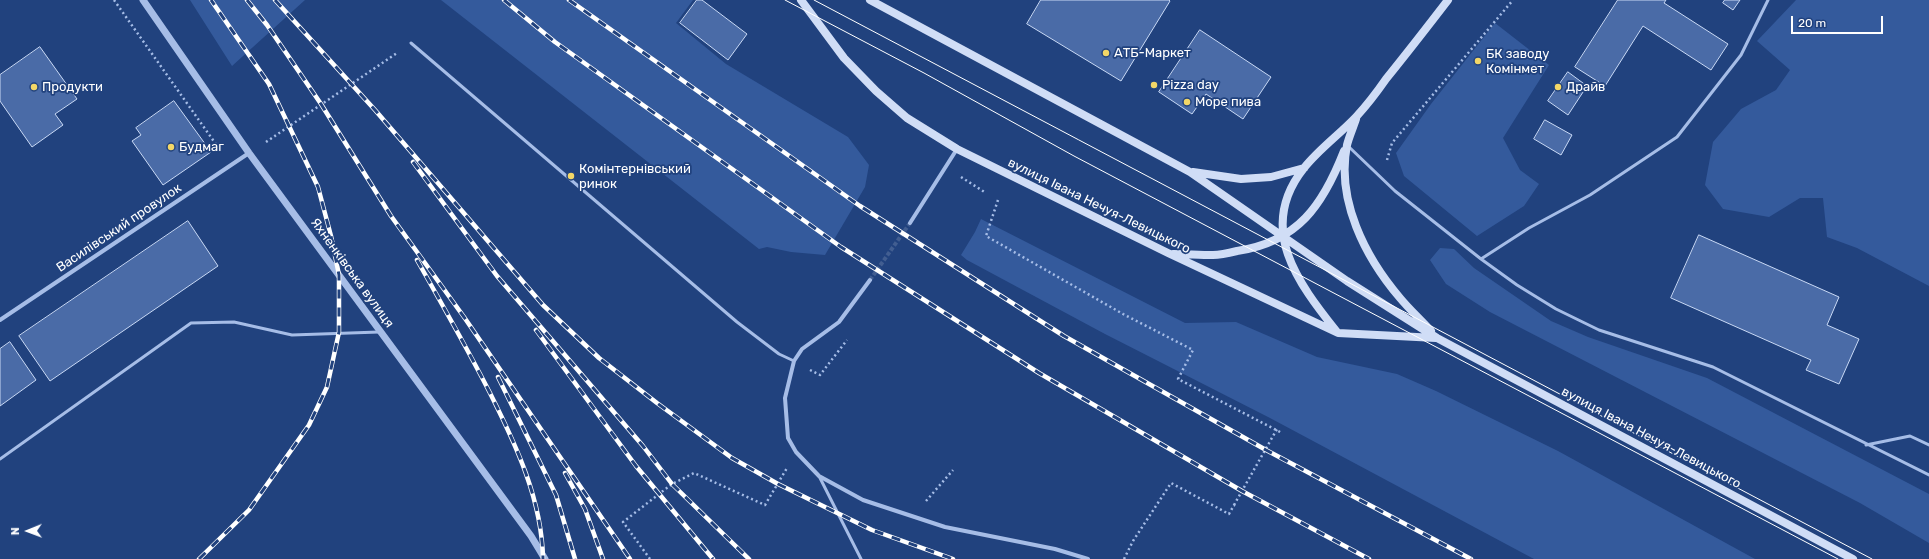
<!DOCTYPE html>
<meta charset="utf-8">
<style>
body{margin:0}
#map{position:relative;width:1929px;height:559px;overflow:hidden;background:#21427e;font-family:Rubik,sans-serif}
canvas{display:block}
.north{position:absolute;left:8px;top:511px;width:40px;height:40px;-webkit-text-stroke:3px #21427e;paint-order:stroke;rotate:269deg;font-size:11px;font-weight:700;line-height:16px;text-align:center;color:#fff}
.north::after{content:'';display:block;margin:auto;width:14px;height:18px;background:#fff;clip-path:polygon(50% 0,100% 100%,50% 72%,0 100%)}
.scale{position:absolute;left:1791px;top:16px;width:92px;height:18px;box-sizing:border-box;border:2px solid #fff;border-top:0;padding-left:5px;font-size:12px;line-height:14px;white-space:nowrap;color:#fff;-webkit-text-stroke:3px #21427e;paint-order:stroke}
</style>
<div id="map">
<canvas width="1929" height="559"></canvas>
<div class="north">N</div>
<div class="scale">20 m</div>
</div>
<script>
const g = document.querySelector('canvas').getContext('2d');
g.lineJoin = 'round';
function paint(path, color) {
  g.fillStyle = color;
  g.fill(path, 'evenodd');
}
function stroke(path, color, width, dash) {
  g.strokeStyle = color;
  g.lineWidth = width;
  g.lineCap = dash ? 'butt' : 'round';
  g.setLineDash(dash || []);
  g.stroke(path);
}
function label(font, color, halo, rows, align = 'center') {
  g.font = font + ' Rubik,sans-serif';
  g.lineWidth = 3.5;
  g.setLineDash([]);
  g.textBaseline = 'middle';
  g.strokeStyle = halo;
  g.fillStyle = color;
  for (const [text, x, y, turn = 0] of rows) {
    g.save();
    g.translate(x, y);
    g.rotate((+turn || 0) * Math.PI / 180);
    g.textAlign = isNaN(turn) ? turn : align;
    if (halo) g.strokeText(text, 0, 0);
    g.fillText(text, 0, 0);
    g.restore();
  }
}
const green = new Path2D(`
 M 190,0 L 305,0 L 232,66 Z
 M 441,0 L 693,0 L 676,23 L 726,64 L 848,137 L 869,165 L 865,187 L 825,255 L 791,252 L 767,247 L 759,249 Z
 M 1796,0 L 1929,0 L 1929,286 L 1857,248 L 1827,237 L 1823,198 L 1800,198 L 1769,217 L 1723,209 L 1705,185 L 1713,142 L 1741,109 L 1776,90 L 1790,70 L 1757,41 Z
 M 1495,23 L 1549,65 L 1503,138 L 1520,170 L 1539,184 L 1524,206 L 1477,236 L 1404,176 L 1396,153 L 1431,104 Z
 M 981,219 L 1185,323 L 1236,322 L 1317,357 L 1397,374 L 1436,391 L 1558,451 L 1755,559 L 1534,559 L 1270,418 L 1105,334 L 967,260 L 961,255 L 975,232 Z
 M 1440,248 L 1454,249 L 1474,268 L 1551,321 L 1588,337 L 1707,378 L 1929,494 L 1929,543 L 1860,503 L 1490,312 L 1446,284 L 1430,260 Z`);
const building = new Path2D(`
 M 697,0 L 702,0 L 747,34 L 728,60 L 680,23 Z
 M 1041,0 L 1169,0 L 1170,1 L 1121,81 L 1027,24 Z
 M 1618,0 L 1666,0 L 1664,3 L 1728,44 L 1711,70 L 1643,26 L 1605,86 L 1575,67 Z
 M 1725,0 L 1740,0 L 1733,10 L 1723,3 Z
 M 1200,30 L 1271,77 L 1243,119 L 1206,94 L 1192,114 L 1159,92 Z
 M 40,47 L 77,99 L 55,114 L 63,125 L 32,147 L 0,101 L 0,75 Z
 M 1568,72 L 1587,86 L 1568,115 L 1548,101 Z
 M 174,101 L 211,152 L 163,185 L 132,141 L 141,135 L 136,128 Z
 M 1545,120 L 1572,135 L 1561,155 L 1534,139 Z
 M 188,221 L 218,266 L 50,381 L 19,336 Z
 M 1699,235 L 1839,297 L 1827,325 L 1859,339 L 1839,384 L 1806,370 L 1811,360 L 1671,298 Z
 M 10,342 L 36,380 L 0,406 L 0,349 Z`);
const minorTunnel = new Path2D(`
 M 870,280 L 910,223`);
const path = new Path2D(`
 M 114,0 L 220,150
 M 266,142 L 397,53
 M 1387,160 L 1392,143 L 1513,0
 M 961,177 L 986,193
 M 998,200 L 986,236 L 1123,314 L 1193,350 L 1178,379 L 1282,433
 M 810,370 L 820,375 L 847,340
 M 926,501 L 953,470
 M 1234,505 L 1277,429
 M 650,559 L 623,522 L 672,484 L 694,473 L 765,505 L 787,468
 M 1124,559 L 1133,541 L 1171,483 L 1229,514 L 1234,505 L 1238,507`);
const service = new Path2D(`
 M 411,43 L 737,322 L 779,354 L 794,361
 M 1348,146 L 1395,191 L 1481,259 L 1517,285 L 1556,309 L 1599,330 L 1713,367 L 1929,475
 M 1481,259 L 1529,228 L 1590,195 L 1677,137 L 1741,55 L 1768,0
 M 1866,445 L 1910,436 L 1929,445
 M 0,459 L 191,323 L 234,322 L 292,335 L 379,332
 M 819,476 L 861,559`);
const minor = new Path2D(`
 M 910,223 L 957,149
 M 870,280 L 839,322 L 802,349 L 794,361 L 785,398 L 788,438 L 796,452 L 819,476 L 863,500 L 945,527 L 1055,549 L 1088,559
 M 0,320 L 249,153`);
const tertiary = new Path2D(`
 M 143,0 L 249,153 L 531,536 L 545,559`);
const secondary = new Path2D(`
 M 801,0 L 844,58 L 876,91 L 907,118 L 957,149 L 1168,253 L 1338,333 L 1436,338
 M 870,0 L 1190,172 L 1347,281 L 1437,338 L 1853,559
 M 1356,119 C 1353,128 1349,137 1347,145 C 1336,200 1365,257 1400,298 C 1410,310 1421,320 1431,331
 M 1193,172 L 1241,179 L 1271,177 L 1304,168
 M 1173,254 C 1186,254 1199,255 1213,255 C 1220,255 1229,253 1237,251 C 1298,242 1323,205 1344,151
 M 1337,332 C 1298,283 1256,228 1304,168 C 1319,149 1340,134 1356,117 C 1367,105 1377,92 1386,79 C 1407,53 1428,26 1448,0`);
const tram = new Path2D(`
 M 785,0 L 924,73 L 1074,156 L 1838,559
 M 814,0 L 1872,559`);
const rail = new Path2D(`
 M 247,0 L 267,25 L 321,104 L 391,216 L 464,317 L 630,559
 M 275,0 L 375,110 L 543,305 L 599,358 L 657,403 L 732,458 L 778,484 L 872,530 L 953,559
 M 504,0 L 555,42 L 841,247 L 1039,373 L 1242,491 L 1369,559
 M 569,0 L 860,206 L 1064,336 L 1266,450 L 1471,559
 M 413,162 L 497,276 L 643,446 L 672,484 L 749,559
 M 417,260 C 442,304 467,348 490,393 C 516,445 542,500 543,559
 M 536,330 L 636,466 L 713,559
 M 498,377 L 556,495 L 575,559
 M 565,473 L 585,509 L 603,559
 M 199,559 L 249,510 L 309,425 L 327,387 L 339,332 L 339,275 L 331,236 L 318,187 L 269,84 L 211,0`);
const markers = [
 [1106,53,4,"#f3d767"],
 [1478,61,4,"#f3d767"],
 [1154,85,4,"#f3d767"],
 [34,87,4,"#f3d767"],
 [1558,87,4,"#f3d767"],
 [1187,102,4,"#f3d767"],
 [171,147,4,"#f3d767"],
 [571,176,4,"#f3d767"]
];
const poiNames = [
 ["АТБ-Маркет",1114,53],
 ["БК заводу",1486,54],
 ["Комінмет",1486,69],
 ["Pizza day",1162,85],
 ["Продукти",42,87],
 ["Драйв",1566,87],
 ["Море пива",1195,102],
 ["Будмаг",179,147],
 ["Комінтернівський",579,169],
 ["ринок",579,184]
];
const streetNames = [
 ["вулиця Івана Нечуя-Левицького",1099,206,26],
 ["Василівський провулок",119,228,-34],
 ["Яхненківська вулиця",352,273,54],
 ["вулиця Івана Нечуя-Левицького",1651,438,28]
];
paint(green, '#345a9c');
paint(building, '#4a6ba7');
stroke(building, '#c9d9f5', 1);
stroke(minorTunnel, '#425e91', 4, [4, 2]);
stroke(path, '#a6bde7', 2.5, [2, 3]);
stroke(service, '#a6bde7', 3);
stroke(minor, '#a6bde7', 4);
stroke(tertiary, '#a6bde7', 7);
stroke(secondary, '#d0ddf6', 8);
stroke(tram, '#fff', 1);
stroke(rail, '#fff', 4.5);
stroke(rail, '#21427e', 3, [9]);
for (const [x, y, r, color] of markers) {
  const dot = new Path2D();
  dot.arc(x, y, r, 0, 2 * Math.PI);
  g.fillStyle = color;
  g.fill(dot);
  stroke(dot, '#21427e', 1.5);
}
label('13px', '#fff', '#21427e', poiNames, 'left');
label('13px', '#fff', '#21427e', streetNames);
</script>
